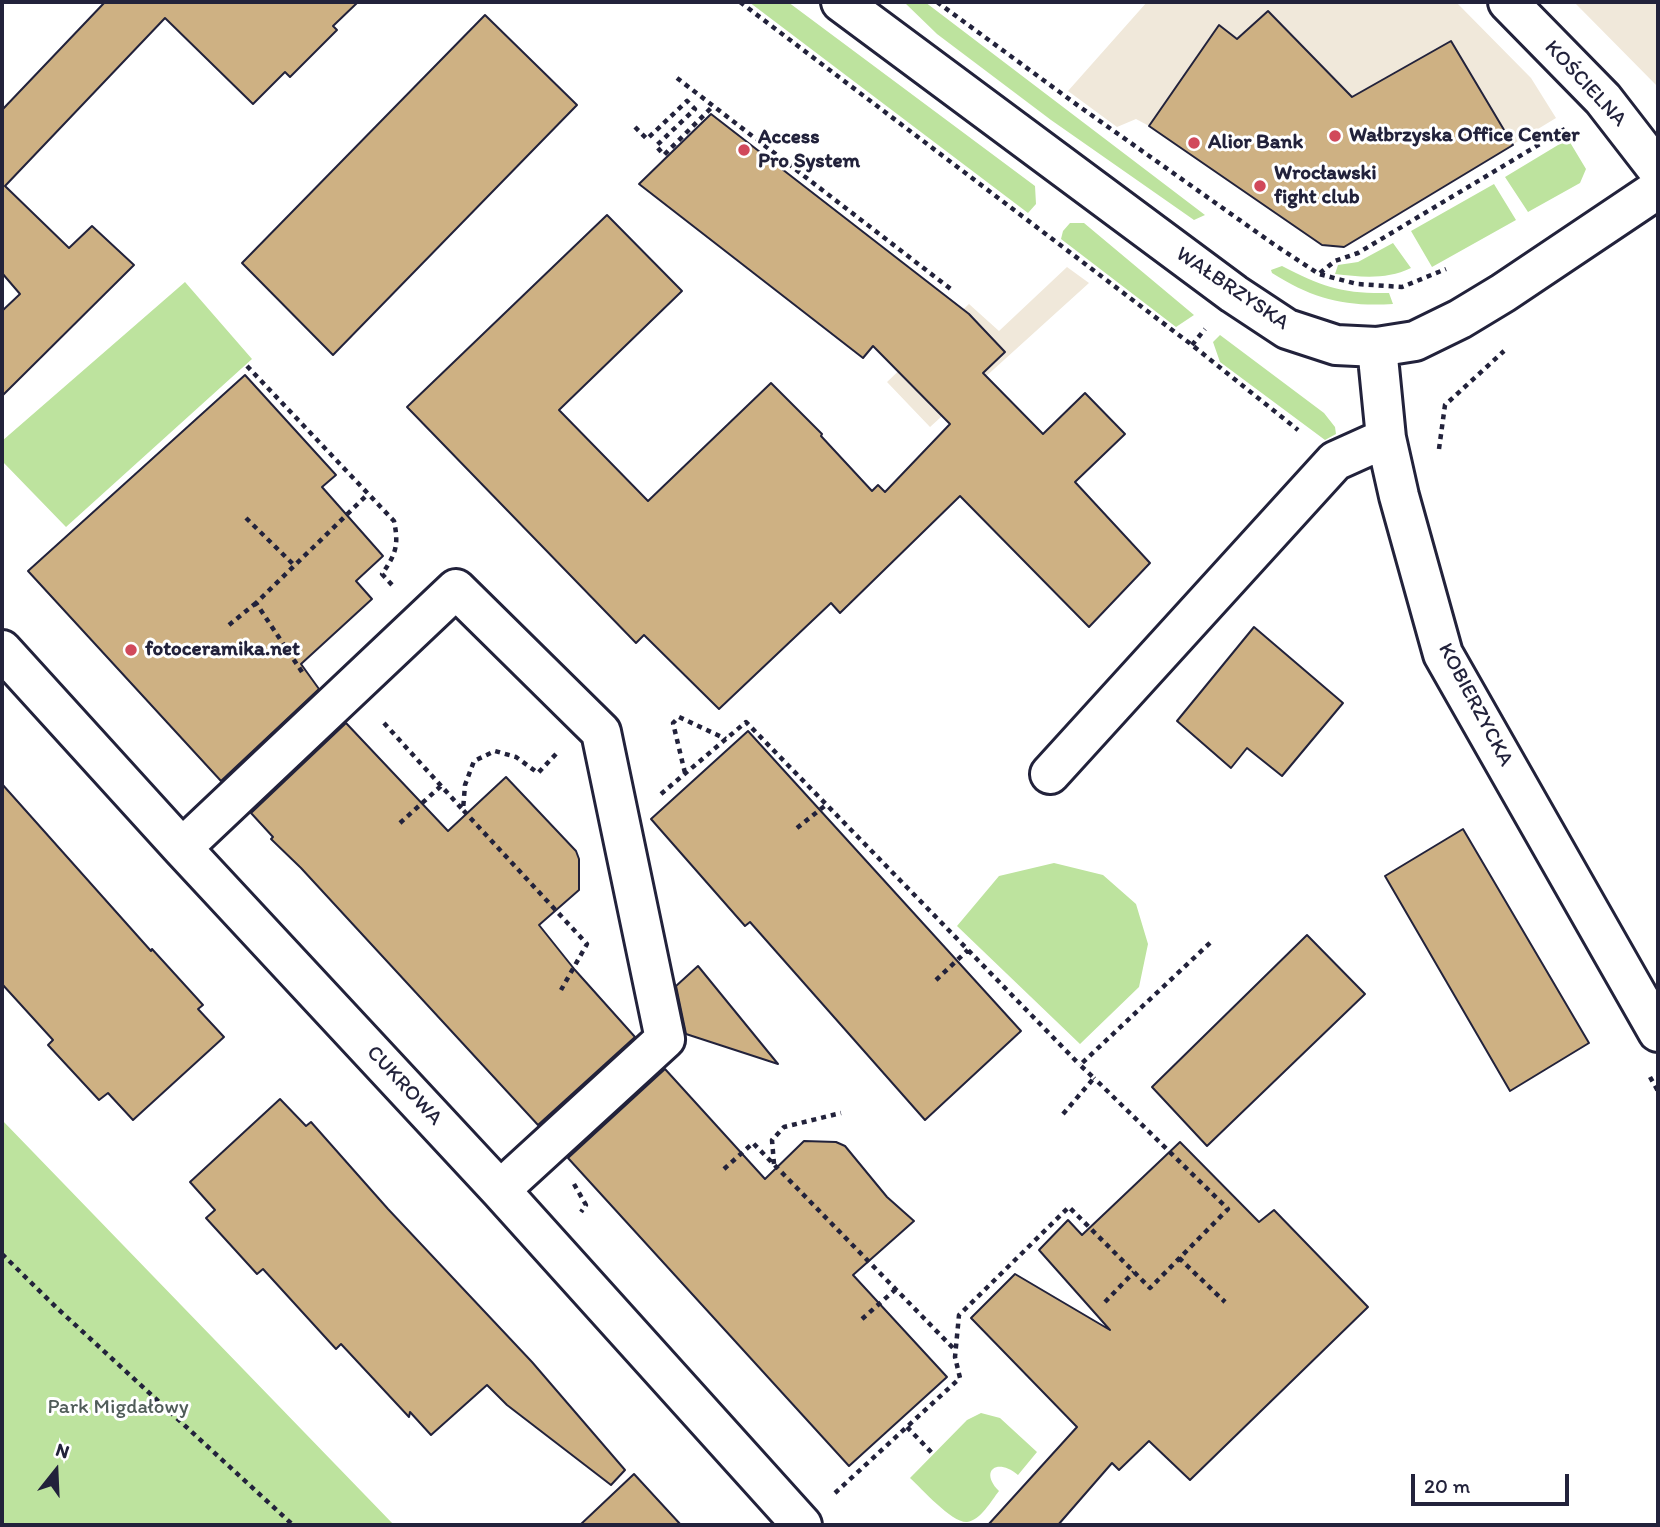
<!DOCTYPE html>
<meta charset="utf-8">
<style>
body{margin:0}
#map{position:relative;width:1660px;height:1527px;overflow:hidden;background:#fff;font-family:Itim,sans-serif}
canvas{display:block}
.frame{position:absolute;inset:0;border:4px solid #22223b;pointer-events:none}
.north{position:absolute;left:21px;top:1436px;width:70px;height:70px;-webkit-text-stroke:5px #fff;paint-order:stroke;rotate:18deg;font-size:19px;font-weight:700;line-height:28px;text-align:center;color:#22223b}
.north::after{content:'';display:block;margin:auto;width:24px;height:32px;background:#22223b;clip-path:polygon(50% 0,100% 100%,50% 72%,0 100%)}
.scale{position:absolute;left:1411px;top:1474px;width:158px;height:32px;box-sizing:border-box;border:4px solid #22223b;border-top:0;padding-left:9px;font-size:21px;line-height:24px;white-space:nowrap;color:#22223b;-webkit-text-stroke:5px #fff;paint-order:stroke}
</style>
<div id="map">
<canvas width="1660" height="1527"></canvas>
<div class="frame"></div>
<div class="north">N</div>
<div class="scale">20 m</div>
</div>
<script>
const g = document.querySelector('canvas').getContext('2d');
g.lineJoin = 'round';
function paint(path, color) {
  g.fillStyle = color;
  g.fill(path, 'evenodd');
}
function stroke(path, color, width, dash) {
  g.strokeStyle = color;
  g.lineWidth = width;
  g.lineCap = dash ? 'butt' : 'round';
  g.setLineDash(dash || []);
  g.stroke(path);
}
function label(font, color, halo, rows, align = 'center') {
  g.font = font + ' Itim,sans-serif';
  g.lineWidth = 6;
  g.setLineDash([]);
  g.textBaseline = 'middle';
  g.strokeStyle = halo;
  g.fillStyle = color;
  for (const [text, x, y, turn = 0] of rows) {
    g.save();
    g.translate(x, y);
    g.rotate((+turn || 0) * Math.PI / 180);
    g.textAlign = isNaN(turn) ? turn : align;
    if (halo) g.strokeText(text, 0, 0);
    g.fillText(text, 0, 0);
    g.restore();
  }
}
const built = new Path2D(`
 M 1147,2 L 1456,2 L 1531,78 L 1556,118 L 1344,247 L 1322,245 L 1149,126 L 1136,119 L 1117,127 L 1068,91 Z
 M 1574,2 L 1658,2 L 1658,87 Z
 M 1067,267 L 1089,283 L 930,427 L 887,382 L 969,304 L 999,331 Z`);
const green = new Path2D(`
 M 749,2 L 788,2 L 1035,186 L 1036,204 L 1028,213 Z
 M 904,2 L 925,2 L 1205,215 L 1194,220 L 1051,120 L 937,34 Z
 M 1568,139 L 1586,169 L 1580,183 L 1528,212 L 1505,177 Z
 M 1494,184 L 1516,220 L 1432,267 L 1411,231 Z
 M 1070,223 L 1084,223 L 1194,315 L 1176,327 L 1061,239 L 1063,231 Z
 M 1393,243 L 1411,268 C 1386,280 1361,277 1335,274 L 1338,265 L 1358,262 Z
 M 1282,266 C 1322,287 1344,294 1389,293 L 1393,304 C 1345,307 1313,299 1272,273 L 1271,270 Z
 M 185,282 L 252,359 L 66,527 L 2,461 L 2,441 Z
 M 1220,335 L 1324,413 L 1335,427 L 1336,434 L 1325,440 L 1220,362 L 1213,342 Z
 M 1054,863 L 1103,875 L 1136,904 L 1148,944 L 1139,987 L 1080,1044 L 957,926 L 999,876 Z
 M 2,1120 L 394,1525 L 2,1525 Z
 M 981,1413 L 1000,1418 L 1037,1452 L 1018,1475 C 997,1457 979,1471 999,1491 C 991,1501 981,1520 967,1522 C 952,1523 922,1489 910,1478 L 967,1420 Z`);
const building = new Path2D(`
 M 105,2 L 358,2 L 333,26 L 337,30 L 290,77 L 285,72 L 253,104 L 165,18 L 5,186 L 69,248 L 92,226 L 134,265 L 2,396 L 2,311 L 20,294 L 2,273 L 2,110 Z
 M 1268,11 L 1352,97 L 1451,41 L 1513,145 L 1344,247 L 1322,245 L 1149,126 L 1219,25 L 1237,39 Z
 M 485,15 L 577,105 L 333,355 L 242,263 Z
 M 711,114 L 969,314 L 1005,352 L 983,373 L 1043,434 L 1085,393 L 1125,434 L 1075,482 L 1150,563 L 1089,627 L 960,496 L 840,613 L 831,603 L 719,709 L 644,635 L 636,643 L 407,407 L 607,215 L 682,291 L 559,410 L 648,501 L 771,383 L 822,434 L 821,436 L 872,491 L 878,485 L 885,492 L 950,424 L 873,346 L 863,358 L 639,184 Z
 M 245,375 L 336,475 L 322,487 L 383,556 L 356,581 L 372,599 L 301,664 L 319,689 L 221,781 L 28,571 Z
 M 1254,627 L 1343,703 L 1282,776 L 1247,748 L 1231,768 L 1177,721 Z
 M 346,723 L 448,831 L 506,777 L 576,851 L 579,859 L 579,890 L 539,925 L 575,970 L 635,1037 L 538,1125 L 301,868 L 271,839 L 273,837 L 251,813 Z
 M 748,731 L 1021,1031 L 925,1120 L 750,922 L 745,926 L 651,819 Z
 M 2,784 L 151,951 L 152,949 L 203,1005 L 198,1009 L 224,1037 L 133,1120 L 108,1093 L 99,1100 L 48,1045 L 53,1040 L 2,984 Z
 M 1463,829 L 1589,1043 L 1510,1091 L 1385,876 Z
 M 1307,935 L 1365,994 L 1207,1146 L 1152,1087 Z
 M 698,966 L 778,1064 L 686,1034 L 676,986 Z
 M 665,1069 L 765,1179 L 804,1141 L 836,1142 L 845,1146 L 887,1197 L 914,1221 L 853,1275 L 947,1377 L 849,1466 L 568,1158 Z
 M 280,1099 L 306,1126 L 311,1122 L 388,1209 L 532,1362 L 625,1470 L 611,1485 L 507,1405 L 487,1385 L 431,1435 L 410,1412 L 409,1417 L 341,1344 L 336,1349 L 263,1269 L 257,1274 L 206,1218 L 215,1210 L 190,1182 Z
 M 1180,1142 L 1259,1222 L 1274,1210 L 1368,1307 L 1190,1480 L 1149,1441 L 1119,1470 L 1112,1463 L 1058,1525 L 988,1525 L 1077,1427 L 971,1318 L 1015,1274 L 1110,1330 L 1039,1250 L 1068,1220 L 1082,1235 Z
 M 634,1474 L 681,1525 L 580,1525 Z`);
const path = new Path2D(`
 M 740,2 L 1192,345 L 1298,430
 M 937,2 L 1080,107 L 1272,243 L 1319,274 L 1357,284 L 1402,287 L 1446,269
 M 677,78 L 952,290
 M 635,127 L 647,139 L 687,101 L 695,109 L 656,146 L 664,155 L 713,106
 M 1320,273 L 1335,261 L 1358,253 L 1565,129
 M 1192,345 L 1205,329
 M 247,366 L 394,521 C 399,545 396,554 382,574 L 393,586
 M 1439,449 L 1445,405 L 1504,351
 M 246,518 L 295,566
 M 229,625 L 256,603
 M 302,672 L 256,603 L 368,494
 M 384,723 L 463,810
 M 556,754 L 538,773 L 516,757 L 495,751 L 474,761 L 465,785 L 463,810 L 587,944 L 561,990
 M 685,773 L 673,723 L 679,717 L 726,739
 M 661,794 L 746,722 L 1080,1065
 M 400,823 L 441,786
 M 797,828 L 827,804
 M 936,980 L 968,950
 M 1650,1077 L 1658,1091
 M 1063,1114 L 1094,1078 L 1080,1065 L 1213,940
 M 774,1164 L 772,1140 L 784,1127 L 841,1113
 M 724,1169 L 753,1143 L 955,1350
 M 574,1184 L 586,1205 L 581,1212
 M 2,1254 L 58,1309 L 293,1525
 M 1179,1258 L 1225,1302
 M 1105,1302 L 1134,1272
 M 862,1319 L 896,1289
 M 907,1427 L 933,1454
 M 835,1493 L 960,1378 L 955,1357 L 959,1315 L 1069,1207 L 1150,1288 L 1228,1209 L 1094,1078`);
const minor = new Path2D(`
 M 841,2 L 1234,294 L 1287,329 L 1336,345 L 1377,347 L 1415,341 L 1460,319 L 1503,293 L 1658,189
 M 1508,2 L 1603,99 L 1658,170
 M 1377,347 L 1386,438 L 1399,496 L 1443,654 L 1658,1032
 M 2,650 L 182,848 L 500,1190 L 802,1525
 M 1050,774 L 1335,461 L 1386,438
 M 182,848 L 456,589 L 601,732 L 665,1039 L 500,1190`);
const markers = [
 [1335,136,7,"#d1495b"],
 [1194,143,7,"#d1495b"],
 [744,150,7,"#d1495b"],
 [1260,186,7,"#d1495b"],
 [131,650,7,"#d1495b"]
];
const streetNames = [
 ["KOŚCIELNA",1585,84,47],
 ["WAŁBRZYSKA",1232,289,34],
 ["KOBIERZYCKA",1475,705,62],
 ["CUKROWA",404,1086,47]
];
const poiNames = [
 ["Wałbrzyska Office Center",1349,136],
 ["Access",758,138],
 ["Pro System",758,162],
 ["Alior Bank",1208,143],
 ["Wrocławski",1274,174],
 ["fight club",1274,198],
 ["fotoceramika.net",145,650]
];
const parkNames = [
 ["Park Migdałowy",118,1408]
];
paint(built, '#f0e8da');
paint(green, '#bde39e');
paint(building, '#ceb183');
stroke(building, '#22223b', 2);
stroke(minor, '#22223b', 44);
stroke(path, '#22223b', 4.5, [5, 5]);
stroke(minor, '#fff', 38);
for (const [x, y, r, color] of markers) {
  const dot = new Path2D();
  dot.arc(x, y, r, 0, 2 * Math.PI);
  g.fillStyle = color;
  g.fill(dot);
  stroke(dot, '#fff', 2.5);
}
label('21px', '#22223b', '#fff', streetNames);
label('bold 21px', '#22223b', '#fff', poiNames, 'left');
label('21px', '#505c59', '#fff', parkNames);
</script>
